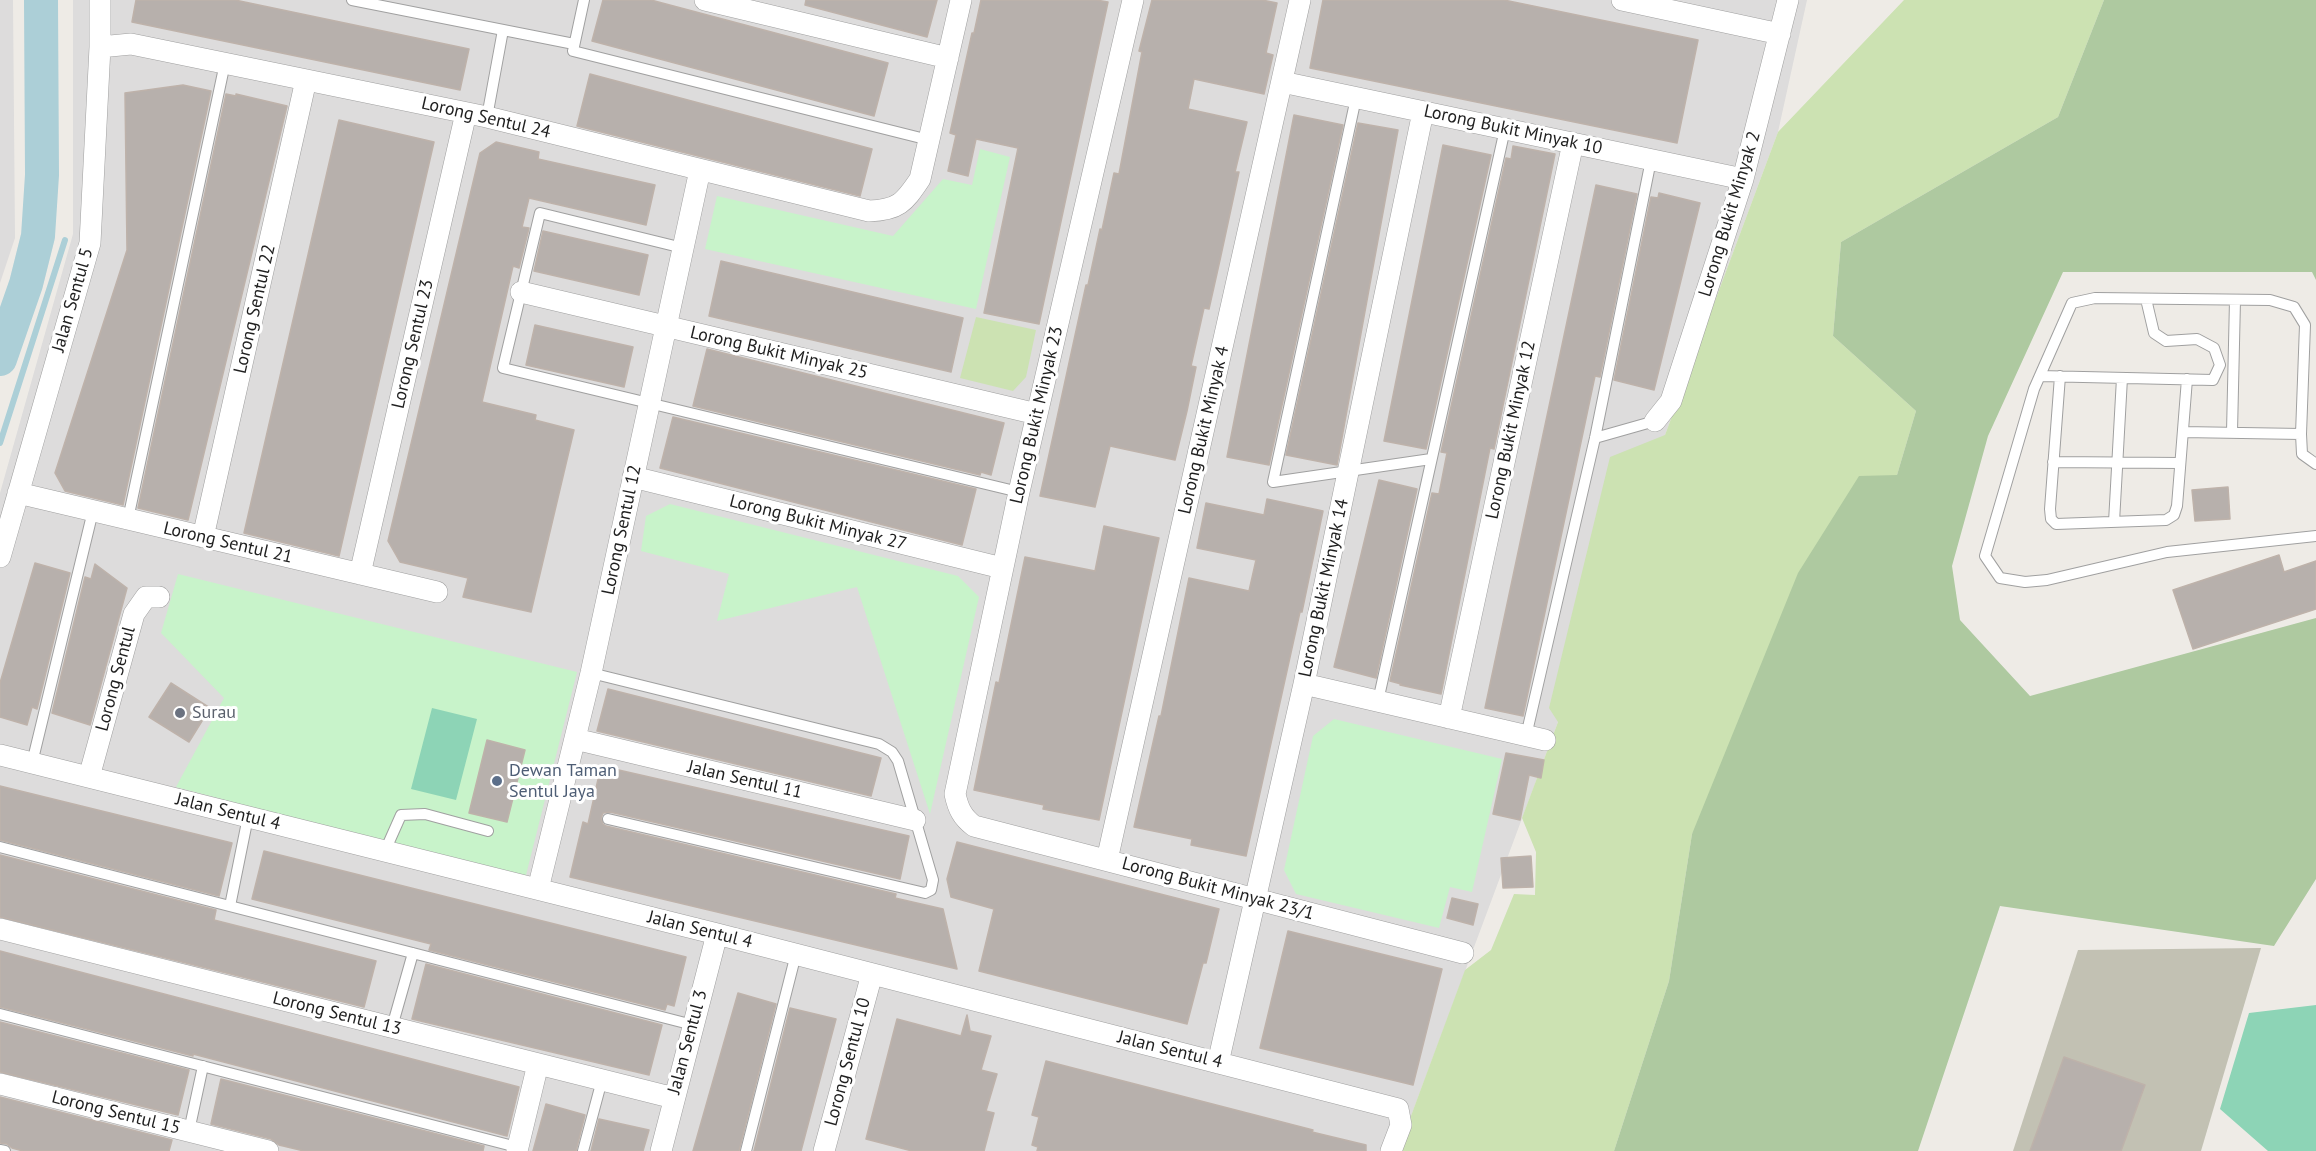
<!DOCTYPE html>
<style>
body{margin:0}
canvas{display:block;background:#eeebe6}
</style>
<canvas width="2316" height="1151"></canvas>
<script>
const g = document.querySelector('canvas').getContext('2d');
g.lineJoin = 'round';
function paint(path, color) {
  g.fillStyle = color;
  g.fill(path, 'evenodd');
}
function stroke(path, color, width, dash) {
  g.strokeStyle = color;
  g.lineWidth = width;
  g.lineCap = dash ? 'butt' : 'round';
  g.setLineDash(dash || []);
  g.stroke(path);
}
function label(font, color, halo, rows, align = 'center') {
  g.font = font + ' "PT Sans",sans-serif';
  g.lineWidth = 6;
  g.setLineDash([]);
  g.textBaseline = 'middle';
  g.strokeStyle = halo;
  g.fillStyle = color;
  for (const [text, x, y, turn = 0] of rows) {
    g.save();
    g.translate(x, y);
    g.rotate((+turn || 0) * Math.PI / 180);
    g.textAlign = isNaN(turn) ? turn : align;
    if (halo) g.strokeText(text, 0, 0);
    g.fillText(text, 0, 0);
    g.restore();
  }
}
const residential = new Path2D(`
 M 0,0 L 13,0 L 15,238 L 0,283 Z
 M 73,0 L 1807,0 L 1778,132 L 1398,1151 L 0,1151 L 0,493 L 73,234 Z`);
const construction = new Path2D(`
 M 2261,948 L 2201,1151 L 2013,1151 L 2078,950 Z`);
const grass = new Path2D(`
 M 1904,0 L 2104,0 L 2058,117 L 1841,242 L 1833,336 L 1916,411 L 1897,475 L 1692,834 L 1669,981 L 1614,1151 L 1398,1151 L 1465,970 L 1491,950 L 1514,894 L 1535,895 L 1536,852 L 1522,818 L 1558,722 L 1549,708 L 1610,457 L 1665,435 L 1778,132 Z
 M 976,317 L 1036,330 L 1026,377 L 1013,391 L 960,378 Z`);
const forest = new Path2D(`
 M 2104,0 L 2316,0 L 2316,280 L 2312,272 L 2063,272 L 1988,436 L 1952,566 L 1960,620 L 2030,696 L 2316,618 L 2316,879 L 2274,946 L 2000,906 L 1918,1151 L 1614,1151 L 1669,981 L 1692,834 L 1798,573 L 1859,476 L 1897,475 L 1916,411 L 1833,336 L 1841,242 L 2058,117 Z`);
const park = new Path2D(`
 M 980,149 L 1010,157 L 976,309 L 705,249 L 717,196 L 893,236 L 943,179 L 972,185 Z
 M 670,504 L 958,576 L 979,597 L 930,814 L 857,587 L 717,621 L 729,574 L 641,551 L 646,516 Z
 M 178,574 L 577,672 L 525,879 L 176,787 L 224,698 L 161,633 Z
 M 1334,719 L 1502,759 L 1472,892 L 1450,887 L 1439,928 L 1296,894 L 1284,870 L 1313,736 Z`);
const pitch = new Path2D(`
 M 432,708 L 477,719 L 456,800 L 411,789 Z
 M 2316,1005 L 2316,1151 L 2268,1151 L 2220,1109 L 2249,1013 Z`);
const stream = new Path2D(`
 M 0,443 L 65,240`);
const river = new Path2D(`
 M 0,359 L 26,284 L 38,236 L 42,175 L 41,0`);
const building = new Path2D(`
 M 136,0 L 235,0 L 469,49 L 460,90 L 132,22 Z
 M 603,0 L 651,0 L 888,63 L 874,116 L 592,41 Z
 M 806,0 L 937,0 L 927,37 L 805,5 Z
 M 981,0 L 1096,0 L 1108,2 L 1039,324 L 984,313 L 1018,148 L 976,139 L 968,176 L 948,171 L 956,135 L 950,133 L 972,33 L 974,33 Z
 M 1152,0 L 1262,0 L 1277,3 L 1266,53 L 1273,55 L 1264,94 L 1194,79 L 1188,109 L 1247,122 L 1235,172 L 1239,172 L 1220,260 L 1209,309 L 1204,308 L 1191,366 L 1196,367 L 1187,411 L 1175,460 L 1110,446 L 1095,507 L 1040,496 L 1086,285 L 1088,285 L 1100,229 L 1102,230 L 1114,173 L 1119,174 L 1142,52 L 1139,51 Z
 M 1323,0 L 1504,0 L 1698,40 L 1677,143 L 1310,68 Z
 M 590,74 L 872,149 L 860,196 L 577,126 Z
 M 183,85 L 211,91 L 123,505 L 65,491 L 55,473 L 127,250 L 125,93 Z
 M 226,94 L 236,96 L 236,94 L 287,106 L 188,520 L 138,508 Z
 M 1294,115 L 1343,125 L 1269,465 L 1227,457 Z
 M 339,120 L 434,142 L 339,556 L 244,533 Z
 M 1358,123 L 1398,130 L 1337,465 L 1286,455 Z
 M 496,142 L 539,152 L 538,159 L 655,185 L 646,225 L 529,198 L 522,227 L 529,228 L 519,268 L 513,266 L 482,402 L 536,415 L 535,420 L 574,430 L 531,612 L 463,597 L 468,578 L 400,562 L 388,541 L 480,153 Z
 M 1443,145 L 1491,155 L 1426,449 L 1384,441 Z
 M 1513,146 L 1555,154 L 1494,449 L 1490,448 L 1441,694 L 1400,685 L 1401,684 L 1390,681 L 1432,493 L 1439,494 L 1447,453 L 1441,452 L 1506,158 L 1511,159 Z
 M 1596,185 L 1637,194 L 1600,377 L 1595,376 L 1523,716 L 1485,708 Z
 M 1659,193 L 1700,203 L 1654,390 L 1614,380 L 1651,197 L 1658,198 Z
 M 543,231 L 648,255 L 639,295 L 534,271 Z
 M 721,261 L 963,318 L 951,372 L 709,316 Z
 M 535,325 L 633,347 L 624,387 L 526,365 Z
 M 707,349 L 1004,423 L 991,475 L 981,472 L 980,475 L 693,406 Z
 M 673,417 L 976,489 L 962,545 L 660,468 Z
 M 1379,480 L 1417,489 L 1376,678 L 1334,667 Z
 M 2228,487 L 2230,519 L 2195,521 L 2192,490 Z
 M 1267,499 L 1323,511 L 1302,612 L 1300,612 L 1246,856 L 1191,845 L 1192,839 L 1134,827 L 1159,716 L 1161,716 L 1189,578 L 1249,591 L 1256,560 L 1197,548 L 1206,503 L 1264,515 Z
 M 1104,526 L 1159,538 L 1099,820 L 1043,809 L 1044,805 L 974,790 L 996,682 L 999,683 L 1025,557 L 1095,571 Z
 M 2279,555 L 2284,572 L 2316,561 L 2316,609 L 2193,649 L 2173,590 Z
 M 35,563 L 70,573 L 37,709 L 32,707 L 27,725 L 0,717 L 0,683 Z
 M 95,564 L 127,588 L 90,725 L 52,713 L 85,577 L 91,579 Z
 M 171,683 L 210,708 L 189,742 L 149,717 Z
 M 608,689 L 881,758 L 871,796 L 597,731 Z
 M 487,740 L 525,750 L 507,822 L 469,813 Z
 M 1506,753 L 1544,760 L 1541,778 L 1529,775 L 1520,820 L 1493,814 Z
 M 601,766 L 909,836 L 900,879 L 610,812 L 603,813 L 601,818 L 603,824 L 606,826 L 896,894 L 895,898 L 943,909 L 957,969 L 570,877 L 583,822 L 588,824 Z
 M 0,786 L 232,843 L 219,896 L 0,840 Z
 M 957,842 L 1219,909 L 1206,963 L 1203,963 L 1187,1024 L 979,971 L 994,909 L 951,897 L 947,879 Z
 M 264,851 L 686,957 L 674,1006 L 667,1004 L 665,1010 L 429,950 L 431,944 L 252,899 Z
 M 0,855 L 216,910 L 214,920 L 376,961 L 364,1007 L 0,917 Z
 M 1531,856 L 1533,887 L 1503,888 L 1501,858 Z
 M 1452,898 L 1478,904 L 1473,925 L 1447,918 Z
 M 1288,931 L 1442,969 L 1413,1085 L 1260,1048 Z
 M 0,951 L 519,1087 L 507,1136 L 193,1054 L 193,1056 L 0,1007 Z
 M 426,964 L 662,1025 L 649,1075 L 412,1019 Z
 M 738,993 L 776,1004 L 739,1151 L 693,1151 Z
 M 790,1008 L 836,1019 L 801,1151 L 754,1151 Z
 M 967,1015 L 970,1031 L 991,1036 L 981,1070 L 997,1074 L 986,1111 L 994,1113 L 984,1151 L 912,1151 L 866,1139 L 897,1019 L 961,1036 Z
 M 0,1022 L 189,1070 L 178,1115 L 0,1072 Z
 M 2064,1057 L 2145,1085 L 2121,1151 L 2030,1151 Z
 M 1046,1061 L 1313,1130 L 1312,1132 L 1366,1145 L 1366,1151 L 1037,1151 L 1038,1147 L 1032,1145 L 1039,1117 L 1032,1115 Z
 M 221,1079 L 484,1146 L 483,1151 L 304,1151 L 279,1145 L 271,1139 L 211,1124 Z
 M 0,1097 L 172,1140 L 169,1151 L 23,1151 L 12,1148 L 7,1144 L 0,1143 Z
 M 546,1104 L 585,1115 L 576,1151 L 533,1151 Z
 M 599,1119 L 649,1130 L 643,1151 L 591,1151 Z`);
const service = new Path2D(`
 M 352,0 L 574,44
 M 584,0 L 573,51 L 929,140
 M 1356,98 L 1273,482 L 1431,459
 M 487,117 L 503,30
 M 683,248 L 540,213 L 503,368 L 1019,492
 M 2040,376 L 2213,380 L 2220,365 L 2214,348 L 2197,339 L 2166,341 L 2154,333 L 2146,299
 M 2060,376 L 2050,509 L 2051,519 L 2056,524 L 2166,520 L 2174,515 L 2177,506 L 2187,379
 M 2183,432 L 2301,434
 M 2232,432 L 2235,300
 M 1595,438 L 1655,421
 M 2053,462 L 2180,463
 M 2316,464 L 2302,454 L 2301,434 L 2305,325 L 2294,307 L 2270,300 L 2095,298 L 2072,303 L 2034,389 L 1985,556 L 2000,578 L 2025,582 L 2047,580 L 2167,552 L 2316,536
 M 128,519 L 225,63
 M 2114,522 L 2122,378
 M 591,673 L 879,744 L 892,752 L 898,761 L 933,880 L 931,890 L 925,893 L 608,819
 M 1378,701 L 1505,129
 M 1526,736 L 1595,438 L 1651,160
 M 32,763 L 93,511
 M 0,847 L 693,1025
 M 385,851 L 401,815 L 425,814 L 488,831
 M 230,906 L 248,817
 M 0,1014 L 517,1147
 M 392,1027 L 413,953
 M 189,1131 L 203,1066
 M 0,1150 L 5,1151
 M 583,1151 L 602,1080
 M 746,1151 L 796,954`);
const minor = new Path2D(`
 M 705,0 L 948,58
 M 1133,0 L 1019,492 L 955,794 C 958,808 962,817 974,826 L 1463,953
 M 1622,0 L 1780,34
 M 100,47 L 131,44 L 487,117 L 869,211 C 898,210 904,203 920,179 L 961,0
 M 1282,82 L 1743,179
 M 521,292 L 1037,414
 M 1655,421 L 1671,401 L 1743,179 L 1788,0
 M 633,477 L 1002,568
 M 18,493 L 437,592
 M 203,537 L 306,80
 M 0,557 L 90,243 L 100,47 L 100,0
 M 360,574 L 466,113
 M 1304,684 L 1545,740
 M 1449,718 L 1573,143
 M 575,739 L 915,820
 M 0,755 L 717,934 L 1398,1109 L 1401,1125 L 1391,1151
 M 89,777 L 134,614 L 146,597 L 159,597
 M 1107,860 L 1300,0
 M 538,889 L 591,673 L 700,170
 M 0,929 L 674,1098
 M 1218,1063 L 1304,684 L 1423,112
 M 0,1084 L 268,1151
 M 517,1151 L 538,1064
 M 661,1151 L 717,934
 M 824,1151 L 872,974`);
const markers = [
 [180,713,6,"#6b7280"],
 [497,781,6,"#5c6f8a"]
];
const streetNames = [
 ["Lorong Sentul 24",486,118,13],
 ["Lorong Bukit Minyak 10",1513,130,12],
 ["Lorong Bukit Minyak 2",1730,214,-73],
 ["Jalan Sentul 5",73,300,-74],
 ["Lorong Sentul 22",255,309,-77],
 ["Lorong Sentul 23",413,344,-77],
 ["Lorong Bukit Minyak 25",779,353,13],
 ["Lorong Bukit Minyak 23",1037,415,-77],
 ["Lorong Bukit Minyak 4",1204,430,-77],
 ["Lorong Bukit Minyak 12",1511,430,-78],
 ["Lorong Bukit Minyak 27",818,523,14],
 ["Lorong Sentul 12",622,530,-78],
 ["Lorong Sentul 21",228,543,13],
 ["Lorong Bukit Minyak 14",1324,588,-78],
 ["Lorong Sentul",116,679,-75],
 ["Jalan Sentul 11",745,780,13],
 ["Jalan Sentul 4",228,812,14],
 ["Lorong Bukit Minyak 23/1",1218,889,15],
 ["Jalan Sentul 4",700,930,14],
 ["Lorong Sentul 13",337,1014,14],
 ["Jalan Sentul 3",688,1042,-75],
 ["Jalan Sentul 4",1170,1050,14],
 ["Lorong Sentul 10",848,1062,-75],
 ["Lorong Sentul 15",116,1113,14]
];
const worshipNames = [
 ["Surau",192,713]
];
const serviceNames = [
 ["Dewan Taman",509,771],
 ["Sentul Jaya",509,792]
];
paint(residential, '#dddcdc');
paint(construction, '#c2c1b3');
paint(grass, '#cce2b2');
paint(forest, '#aec9a0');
paint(park, '#c8f3ca');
paint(pitch, '#8dd4b6');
stroke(stream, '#accfd7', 6);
stroke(river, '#accfd7', 34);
paint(building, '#b7b0ac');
stroke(building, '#beb2aa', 1.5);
stroke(service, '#a0a0a0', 12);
stroke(minor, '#a0a0a0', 22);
stroke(service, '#fff', 10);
stroke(minor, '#fff', 21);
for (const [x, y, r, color] of markers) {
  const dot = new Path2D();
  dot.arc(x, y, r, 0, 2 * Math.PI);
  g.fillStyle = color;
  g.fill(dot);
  stroke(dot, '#fff', 2);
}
label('18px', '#1f1f1f', '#fff', streetNames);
label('18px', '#5b616d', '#fff', worshipNames, 'left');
label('18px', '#4e5e75', '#fff', serviceNames, 'left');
</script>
